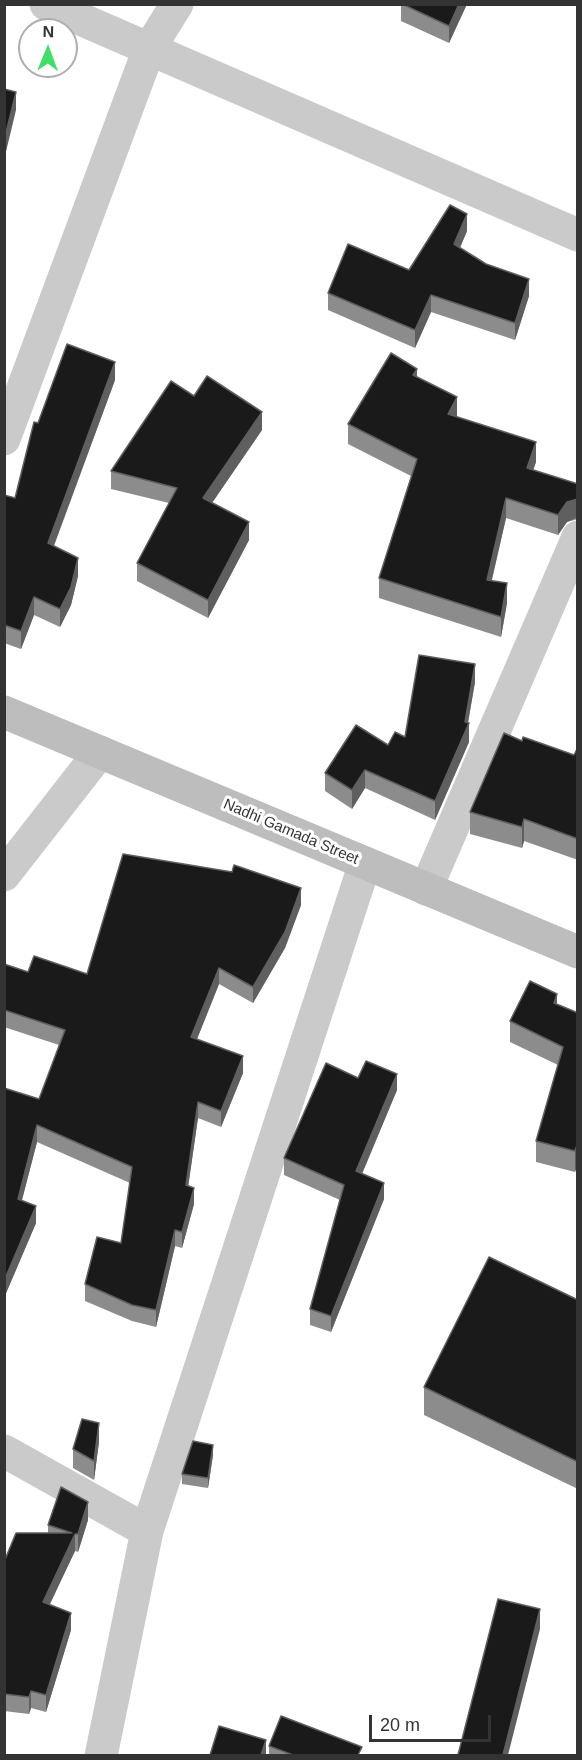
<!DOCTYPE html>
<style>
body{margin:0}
#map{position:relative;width:582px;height:1760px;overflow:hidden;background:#fff;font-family:Helvetica,sans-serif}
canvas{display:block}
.frame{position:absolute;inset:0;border:6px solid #333;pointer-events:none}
.north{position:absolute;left:18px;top:18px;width:60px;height:60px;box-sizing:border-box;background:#fff;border:2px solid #adadad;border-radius:50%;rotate:1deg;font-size:16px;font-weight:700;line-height:24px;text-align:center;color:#333}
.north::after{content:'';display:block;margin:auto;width:21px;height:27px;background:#3fdf6a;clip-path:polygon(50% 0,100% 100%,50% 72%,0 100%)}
.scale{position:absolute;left:369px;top:1715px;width:122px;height:27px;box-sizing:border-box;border:3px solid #333;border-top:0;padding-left:8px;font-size:18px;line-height:21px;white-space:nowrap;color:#333;-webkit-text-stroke:4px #fff;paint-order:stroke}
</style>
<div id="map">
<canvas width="582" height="1760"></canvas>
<div class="frame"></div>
<div class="north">N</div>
<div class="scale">20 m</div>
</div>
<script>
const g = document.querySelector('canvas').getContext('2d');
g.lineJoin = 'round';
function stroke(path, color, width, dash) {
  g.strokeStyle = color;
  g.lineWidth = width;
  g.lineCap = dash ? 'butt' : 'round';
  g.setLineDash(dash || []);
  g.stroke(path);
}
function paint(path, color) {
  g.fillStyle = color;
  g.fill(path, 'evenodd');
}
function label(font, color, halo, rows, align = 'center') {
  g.font = font + ' Helvetica,sans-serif';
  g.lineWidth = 6;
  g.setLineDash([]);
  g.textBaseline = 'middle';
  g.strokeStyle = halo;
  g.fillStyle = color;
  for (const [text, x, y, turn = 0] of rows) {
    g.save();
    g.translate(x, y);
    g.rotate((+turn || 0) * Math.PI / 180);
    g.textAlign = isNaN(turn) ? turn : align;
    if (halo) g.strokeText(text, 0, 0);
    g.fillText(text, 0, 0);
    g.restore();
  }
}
const street = new Path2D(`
 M 46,4 L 578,235
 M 4,439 L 149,49 L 177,4
 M 4,875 L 100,752
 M 426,889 L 578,537
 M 4,1451 L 147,1531
 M 101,1756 L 147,1531 L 365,863`);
const secondary = new Path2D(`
 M 4,712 L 578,952`);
const wall = new Path2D(`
 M 401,4 L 467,4 L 449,43 L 401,21 Z
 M 467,231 L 460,248 L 529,296 L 515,340 L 431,312 L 415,348 L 328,310 L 328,293 L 409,270 Z
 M 417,377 L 457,416 L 536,462 L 533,470 L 578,484 L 578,519 L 567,522 L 558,535 L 506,518 L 492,580 L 507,603 L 501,637 L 379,598 L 379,578 L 411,476 L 348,444 L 348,424 Z
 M 115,380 L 54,546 L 78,576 L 71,605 L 60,627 L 34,615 L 21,649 L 4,643 L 4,495 L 15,498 L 38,423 Z
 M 194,396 L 262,430 L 212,503 L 249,540 L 208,618 L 137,581 L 137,563 L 169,503 L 111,489 L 111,471 Z
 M 475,682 L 468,723 L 469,742 L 435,820 L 365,788 L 352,809 L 325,791 L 325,773 L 405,737 Z
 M 522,741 L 574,755 L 578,747 L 578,860 L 524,841 L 522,848 L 470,834 L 470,812 Z
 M 301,905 L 285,948 L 253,1003 L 219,984 L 197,1039 L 243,1073 L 221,1127 L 198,1118 L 188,1186 L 194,1204 L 182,1248 L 175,1246 L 156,1327 L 132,1321 L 85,1301 L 85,1284 L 121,1243 L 130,1183 L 37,1142 L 22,1200 L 36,1223 L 4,1298 L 39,1099 L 59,1045 L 4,1027 L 4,964 L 28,972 L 87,974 Z
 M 557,1004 L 578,1013 L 578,1163 L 575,1172 L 536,1162 L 536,1141 L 558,1065 L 510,1042 L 510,1021 Z
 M 358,1078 L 397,1090 L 362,1174 L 384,1199 L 331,1332 L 310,1325 L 310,1309 L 340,1200 L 284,1175 L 284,1158 Z
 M 578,1300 L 578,1489 L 424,1415 L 424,1387 Z
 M 99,1442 L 94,1480 L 73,1468 L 73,1449 Z
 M 213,1455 L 208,1488 L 182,1484 L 182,1474 Z
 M 88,1520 L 78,1552 L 75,1551 L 49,1604 L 71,1630 L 46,1712 L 31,1708 L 29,1714 L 4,1711 L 4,1562 L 48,1533 L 48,1525 Z
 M 269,1746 L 362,1755 L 269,1755 Z`);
const shadedWall = new Path2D(`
 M 459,4 L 467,4 L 449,43 L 449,26 Z
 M 16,92 L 16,110 L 4,160 L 4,141 Z
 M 467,214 L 467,231 L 454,261 L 454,244 Z
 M 529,279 L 529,296 L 515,340 L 515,323 Z
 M 431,295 L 431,312 L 415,348 L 415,330 Z
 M 115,362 L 115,380 L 48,561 L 48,543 Z
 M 417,369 L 417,389 L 413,375 Z
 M 457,397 L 457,417 L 448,414 Z
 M 262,412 L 262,430 L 203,516 L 203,498 Z
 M 536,442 L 536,462 L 527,488 L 527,468 Z
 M 506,498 L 506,518 L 487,600 L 487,580 Z
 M 576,498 L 576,518 L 567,522 L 558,535 L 558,515 L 567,502 Z
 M 249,522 L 249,540 L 208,618 L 208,600 Z
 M 78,558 L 78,576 L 71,605 L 60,627 L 60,609 Z
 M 507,583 L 507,603 L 501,637 L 501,617 Z
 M 34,597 L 34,615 L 21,649 L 21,631 Z
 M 475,664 L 475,682 L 467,728 L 469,723 L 469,742 L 435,820 L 435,801 L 465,722 Z
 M 365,770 L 365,788 L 352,809 L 352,790 Z
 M 524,819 L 524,841 L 522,848 L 522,827 Z
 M 301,888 L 301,905 L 285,948 L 253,1003 L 253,987 Z
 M 219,968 L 219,984 L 191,1054 L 191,1037 Z
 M 557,994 L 557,1015 L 554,1003 Z
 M 243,1056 L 243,1073 L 221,1127 L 221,1111 Z
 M 397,1074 L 397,1090 L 356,1188 L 356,1171 Z
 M 198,1102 L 198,1118 L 186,1202 L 186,1185 Z
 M 37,1125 L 37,1142 L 18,1215 L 18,1199 Z
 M 578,1142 L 578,1163 L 575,1172 L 575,1151 Z
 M 384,1183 L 384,1199 L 331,1332 L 331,1316 Z
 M 194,1188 L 194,1204 L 182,1248 L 182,1232 Z
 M 36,1206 L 36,1223 L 4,1298 L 4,1281 Z
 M 175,1230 L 175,1246 L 156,1327 L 156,1310 Z
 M 99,1423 L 99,1442 L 94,1480 L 94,1461 Z
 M 213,1445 L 213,1455 L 208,1488 L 208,1478 Z
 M 88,1502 L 88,1520 L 78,1552 L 78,1534 Z
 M 75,1534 L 75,1551 L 43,1619 L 43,1602 Z
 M 540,1609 L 540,1629 L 508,1755 L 503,1755 Z
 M 71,1613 L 71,1630 L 46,1712 L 46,1695 Z
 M 31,1691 L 31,1708 L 29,1714 L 29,1697 Z
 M 266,1740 L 266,1755 L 261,1755 Z`);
const building = new Path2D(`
 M 402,4 L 459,4 L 449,26 Z
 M 4,89 L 16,92 L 4,141 Z
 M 450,205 L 467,214 L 454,244 L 486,264 L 529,279 L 515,323 L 431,295 L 415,330 L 328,293 L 348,244 L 409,270 Z
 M 67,344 L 115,362 L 48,543 L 78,558 L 71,587 L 60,609 L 34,597 L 21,631 L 4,625 L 4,495 L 15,498 L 34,422 L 38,423 Z
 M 391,353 L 417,369 L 413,375 L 457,397 L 448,414 L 536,442 L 527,468 L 578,484 L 578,499 L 567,502 L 558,515 L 506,498 L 487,580 L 507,583 L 501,617 L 379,578 L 417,459 L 348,424 Z
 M 207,376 L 262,412 L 203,498 L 249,522 L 208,600 L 137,563 L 177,488 L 111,471 L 171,381 L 194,396 Z
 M 419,655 L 475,664 L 465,722 L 469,723 L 435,801 L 365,770 L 352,790 L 325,773 L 356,725 L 388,745 L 395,732 L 405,737 Z
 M 504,733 L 522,741 L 523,737 L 574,755 L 578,747 L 578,839 L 524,819 L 522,827 L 470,812 Z
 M 123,854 L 232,872 L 234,865 L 301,888 L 285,932 L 253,987 L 219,968 L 191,1037 L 243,1056 L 221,1111 L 198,1102 L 186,1185 L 194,1188 L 182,1232 L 175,1230 L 156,1310 L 132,1305 L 85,1284 L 97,1237 L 121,1243 L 132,1167 L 37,1125 L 18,1199 L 36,1206 L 4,1281 L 4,1088 L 39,1099 L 65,1030 L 4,1010 L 4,964 L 28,972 L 34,956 L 87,974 Z
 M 530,981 L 557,994 L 554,1003 L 578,1013 L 578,1142 L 575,1151 L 536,1141 L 563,1047 L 510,1021 Z
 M 366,1061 L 397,1074 L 356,1171 L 384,1183 L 331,1316 L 310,1309 L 344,1185 L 284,1158 L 326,1063 L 358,1078 Z
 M 489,1257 L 578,1300 L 578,1462 L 424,1387 Z
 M 82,1419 L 99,1423 L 94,1461 L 73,1449 Z
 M 193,1441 L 213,1445 L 208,1478 L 182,1474 Z
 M 61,1487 L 88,1502 L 78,1534 L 75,1534 L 43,1602 L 71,1613 L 46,1695 L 31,1691 L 29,1697 L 4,1694 L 4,1562 L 16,1533 L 72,1533 L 48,1525 Z
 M 498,1599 L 540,1609 L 503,1755 L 458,1755 Z
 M 281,1716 L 362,1747 L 358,1755 L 293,1755 L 269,1746 Z
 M 219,1726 L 266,1740 L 261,1755 L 210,1755 Z`);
const streetNames = [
 ["Nadhi Gamada Street",291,832,23]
];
stroke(street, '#cacaca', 33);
stroke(secondary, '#bdbdbd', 33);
paint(wall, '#8c8c8c');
paint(shadedWall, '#5f5f5f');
paint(building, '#1a1a1a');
stroke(building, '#5f5f5f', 1.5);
label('15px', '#333', '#fff', streetNames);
</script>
